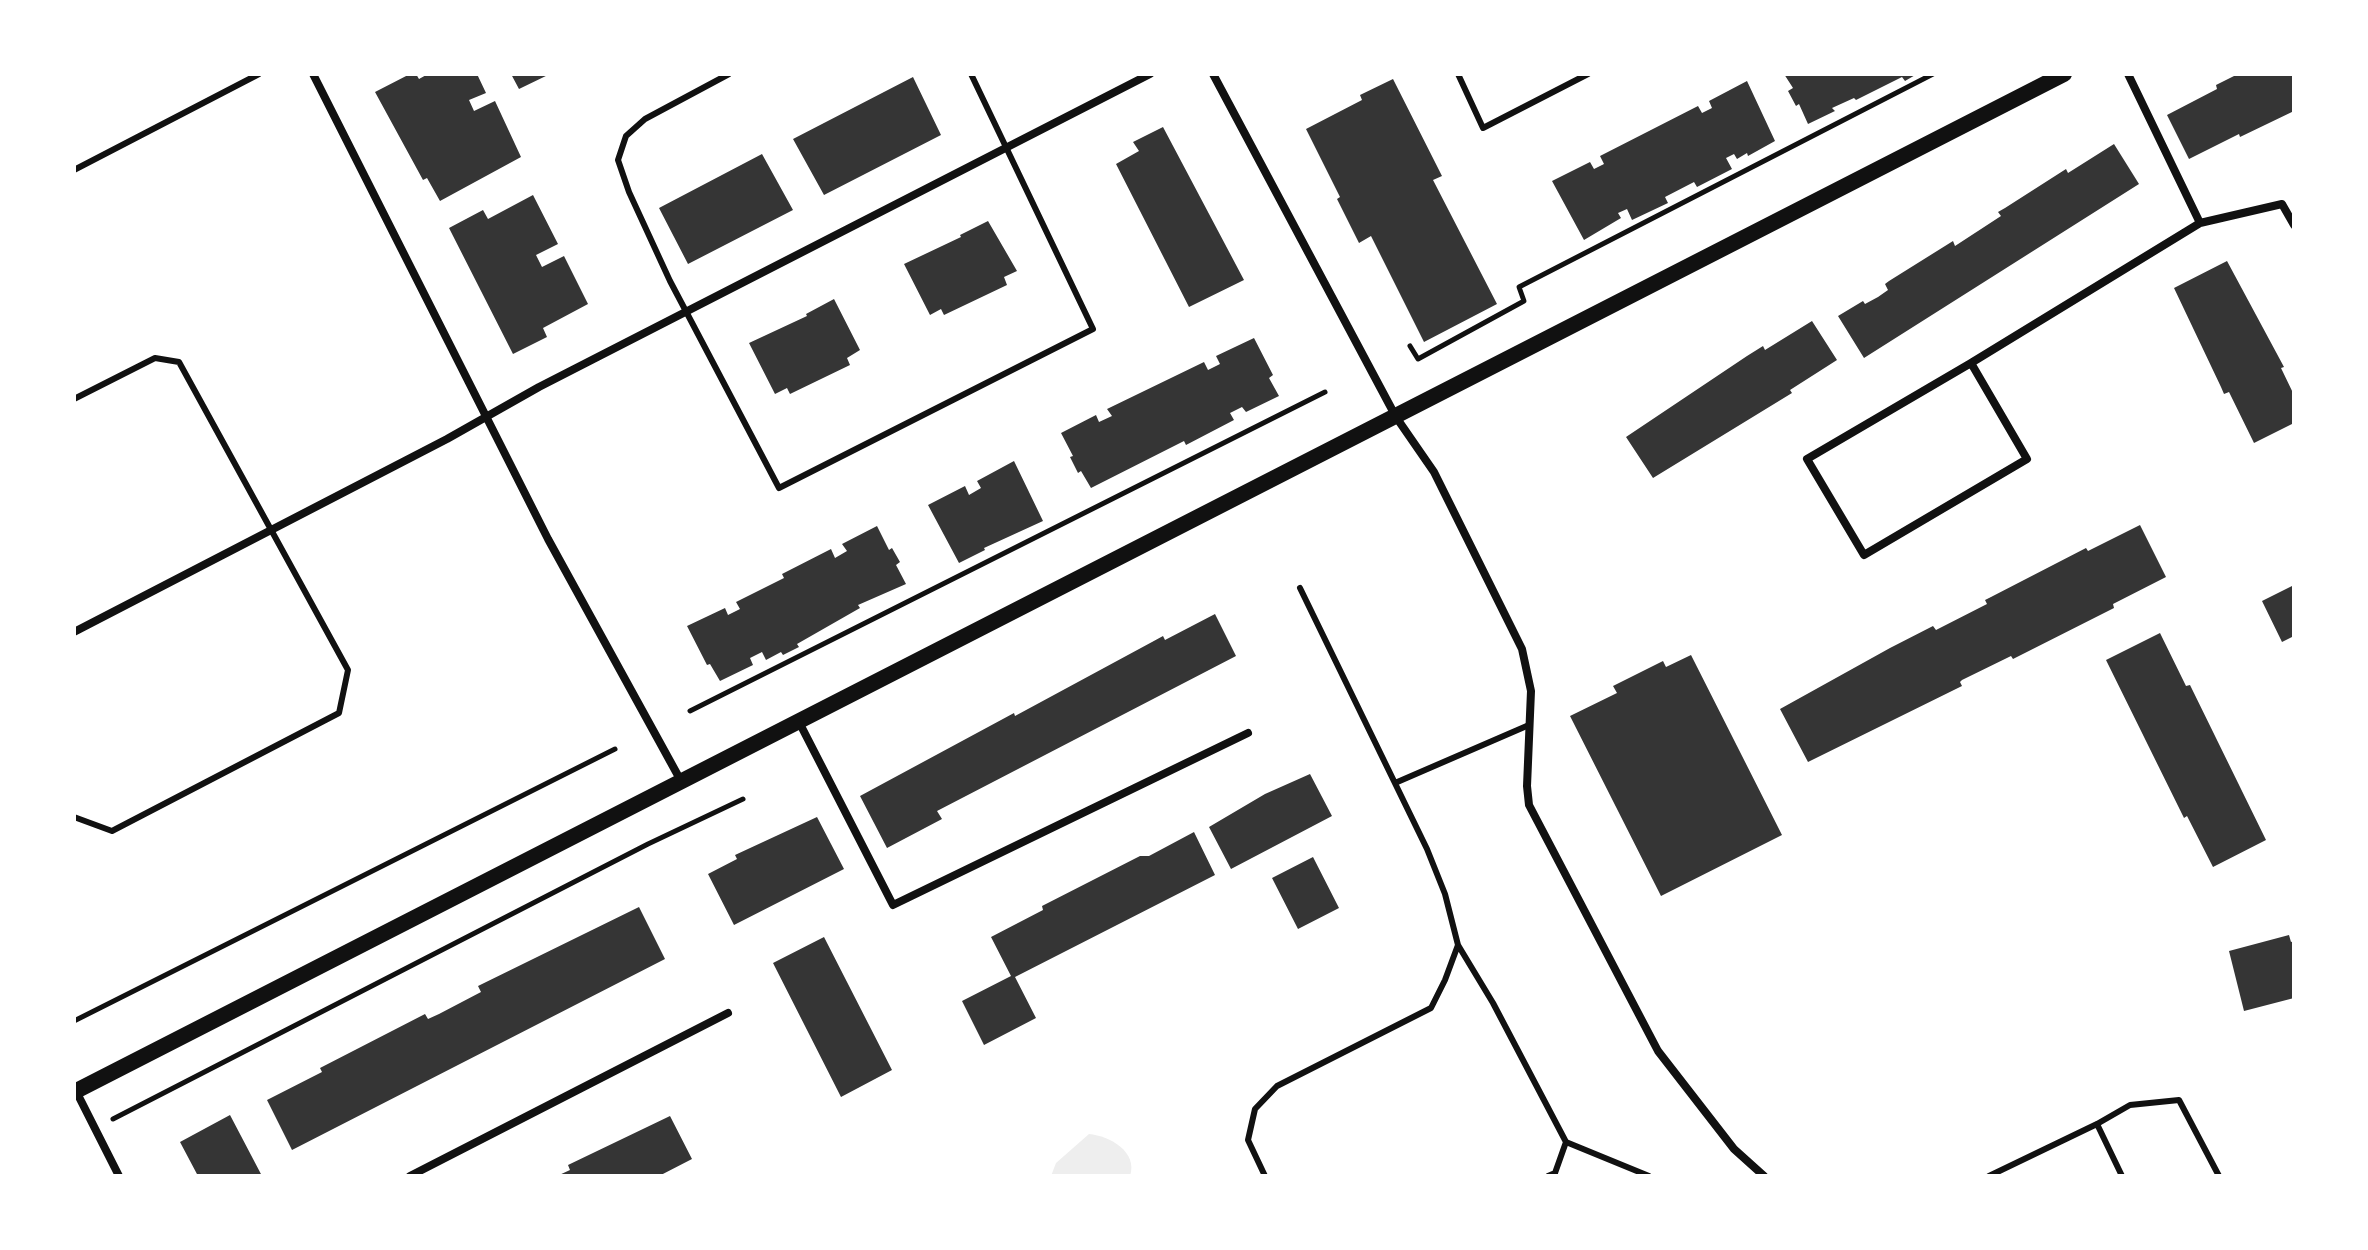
<!DOCTYPE html>
<style>
body{margin:0}
#map{position:relative;width:2368px;height:1250px;overflow:hidden;background:#fff;font-family:"Zilla Slab",serif}
canvas{display:block}
.frame{position:absolute;inset:0;border:76px solid #fff;pointer-events:none}
</style>
<div id="map">
<canvas width="2368" height="1250"></canvas>
<div class="frame"></div>
</div>
<script>
const g = document.querySelector('canvas').getContext('2d');
g.lineJoin = 'round';
function paint(path, color) {
  g.fillStyle = color;
  g.fill(path, 'evenodd');
}
function stroke(path, color, width, dash) {
  g.strokeStyle = color;
  g.lineWidth = width;
  g.lineCap = dash ? 'butt' : 'round';
  g.setLineDash(dash || []);
  g.stroke(path);
}
const green = new Path2D(`
 M 1089,1134 C 1110,1136 1138,1152 1130,1176 L 1051,1176 L 1056,1163 Z`);
const building = new Path2D(`
 M 410,74 L 416,74 L 419,79 L 428,74 L 477,74 L 486,93 L 469,100 L 474,111 L 495,101 L 521,157 L 440,201 L 427,178 L 423,180 L 375,92 Z
 M 511,74 L 550,74 L 519,89 Z
 M 1784,74 L 1917,74 L 1905,81 L 1902,77 L 1856,100 L 1854,98 L 1832,108 L 1835,111 L 1808,124 L 1799,104 L 1796,106 L 1788,91 L 1793,88 Z
 M 2238,74 L 2294,74 L 2294,111 L 2240,137 L 2239,134 L 2189,159 L 2167,115 L 2217,89 L 2216,85 Z
 M 913,77 L 941,135 L 824,195 L 793,139 Z
 M 1393,79 L 1442,176 L 1433,180 L 1497,304 L 1424,342 L 1371,236 L 1359,243 L 1337,199 L 1340,197 L 1306,129 L 1362,100 L 1360,95 Z
 M 1747,81 L 1775,141 L 1748,156 L 1747,153 L 1737,159 L 1734,154 L 1726,158 L 1732,169 L 1697,187 L 1694,182 L 1665,197 L 1668,203 L 1632,220 L 1627,209 L 1618,213 L 1621,218 L 1584,240 L 1552,181 L 1590,162 L 1594,169 L 1604,164 L 1600,156 L 1698,106 L 1702,113 L 1712,108 L 1709,101 Z
 M 1163,127 L 1244,280 L 1189,307 L 1116,164 L 1139,151 L 1133,142 Z
 M 2114,144 L 2139,184 L 1864,358 L 1838,316 L 1863,301 L 1865,304 L 1878,297 L 1888,290 L 1885,284 L 1889,281 L 1953,241 L 1955,246 L 2001,216 L 1998,212 L 2005,208 L 2066,169 L 2068,173 Z
 M 762,154 L 793,210 L 688,264 L 659,208 Z
 M 533,195 L 558,244 L 536,255 L 542,267 L 564,256 L 588,304 L 543,328 L 547,337 L 513,354 L 449,228 L 483,210 L 488,219 Z
 M 988,221 L 1017,271 L 1004,277 L 1007,285 L 944,315 L 941,309 L 930,315 L 904,264 L 961,237 L 960,235 Z
 M 2227,261 L 2284,367 L 2281,368 L 2294,395 L 2294,423 L 2254,443 L 2229,392 L 2224,394 L 2221,387 L 2174,288 Z
 M 834,299 L 860,350 L 847,358 L 850,365 L 790,394 L 787,388 L 775,394 L 749,343 L 807,316 L 806,314 Z
 M 1812,321 L 1837,360 L 1790,390 L 1792,393 L 1653,478 L 1626,437 L 1747,356 L 1763,346 L 1765,350 Z
 M 1254,338 L 1273,375 L 1269,378 L 1279,396 L 1246,412 L 1242,407 L 1230,413 L 1234,420 L 1186,445 L 1184,441 L 1091,488 L 1081,471 L 1078,473 L 1070,457 L 1073,456 L 1061,433 L 1096,415 L 1099,422 L 1112,416 L 1107,409 L 1204,362 L 1208,370 L 1220,364 L 1216,356 Z
 M 1014,461 L 1043,521 L 984,548 L 985,550 L 959,563 L 928,505 L 965,486 L 969,495 L 981,488 L 977,481 Z
 M 2140,525 L 2166,577 L 2113,604 L 2114,608 L 2013,659 L 2011,656 L 1962,680 L 1960,682 L 1962,686 L 1808,762 L 1780,709 L 1890,648 L 1933,626 L 1936,630 L 1987,604 L 1985,600 L 1991,597 L 2086,548 L 2088,551 Z
 M 877,526 L 889,550 L 892,548 L 900,562 L 896,565 L 906,584 L 858,605 L 860,608 L 797,644 L 799,647 L 783,655 L 781,652 L 766,660 L 762,652 L 750,658 L 753,665 L 720,681 L 710,664 L 707,665 L 687,626 L 725,608 L 728,615 L 740,609 L 736,602 L 784,578 L 782,574 L 831,549 L 835,558 L 847,551 L 842,544 Z
 M 2294,585 L 2294,636 L 2282,642 L 2262,601 Z
 M 1215,614 L 1236,656 L 937,811 L 942,819 L 887,848 L 860,796 L 1014,713 L 1015,716 L 1152,642 L 1163,636 L 1165,640 Z
 M 2160,633 L 2186,686 L 2190,685 L 2266,840 L 2213,867 L 2187,816 L 2184,818 L 2106,660 Z
 M 1691,655 L 1782,835 L 1661,896 L 1570,716 L 1617,693 L 1613,686 L 1663,661 L 1666,667 Z
 M 1310,774 L 1332,816 L 1231,869 L 1209,827 L 1265,794 Z
 M 817,817 L 844,869 L 734,925 L 708,874 L 737,859 L 735,855 Z
 M 1194,832 L 1215,875 L 1015,977 L 1036,1018 L 984,1045 L 962,1001 L 1011,976 L 991,937 L 1043,910 L 1042,906 L 1140,856 L 1149,856 Z
 M 1313,857 L 1339,908 L 1298,929 L 1272,878 Z
 M 639,907 L 665,959 L 292,1150 L 267,1100 L 322,1072 L 320,1068 L 425,1014 L 428,1019 L 439,1014 L 481,992 L 478,986 Z
 M 2289,935 L 2291,942 L 2294,941 L 2294,998 L 2244,1011 L 2229,951 Z
 M 824,937 L 892,1070 L 841,1097 L 773,963 Z
 M 230,1115 L 262,1176 L 198,1176 L 180,1142 Z
 M 670,1116 L 692,1159 L 659,1176 L 557,1176 L 570,1170 L 568,1165 Z`);
const path = new Path2D(`
 M 1410,346 L 1418,359 L 1524,301 L 1519,287 L 1933,74
 M 690,711 L 1325,392
 M 74,1021 L 615,749
 M 113,1119 L 648,844 L 743,799`);
const service = new Path2D(`
 M 729,74 L 645,119 L 626,136 L 618,160 L 629,192 L 670,281 L 779,488 L 1093,329 L 971,74
 M 1458,74 L 1483,128 L 1588,74
 M 74,170 L 259,74
 M 74,399 L 155,358 L 179,362 L 348,670 L 339,713 L 112,831 L 74,817
 M 1300,588 L 1427,849 L 1445,894 L 1458,945 L 1493,1003 L 1566,1142 L 1555,1173 L 1548,1176
 M 1395,783 L 1529,725
 M 2097,1124 L 2122,1176
 M 1566,1142 L 1649,1176
 M 1265,1176 L 1248,1140 L 1255,1109 L 1277,1086 L 1431,1008 L 1445,980 L 1458,945
 M 1989,1176 L 2097,1124 L 2130,1105 L 2179,1100 L 2219,1176`);
const minor = new Path2D(`
 M 313,74 L 548,539 L 681,781
 M 1213,74 L 1396,417 L 1434,472 L 1522,649 L 1531,691 L 1527,786 L 1529,805 L 1658,1051 L 1734,1149 L 1764,1176
 M 2128,74 L 2200,223
 M 1971,363 L 1807,459 L 1864,555 L 2027,459 L 1971,363 L 2200,223 L 2282,204 L 2294,225
 M 74,632 L 447,439 L 539,387 L 1150,74
 M 799,722 L 893,905 L 1248,733
 M 76,1091 L 119,1176
 M 410,1176 L 728,1013`);
const secondary = new Path2D(`
 M 74,1092 L 2064,74`);
paint(green, '#eee');
paint(building, '#353535');
stroke(path, '#111', 5);
stroke(service, '#111', 6);
stroke(minor, '#111', 8);
stroke(secondary, '#111', 16);
</script>
